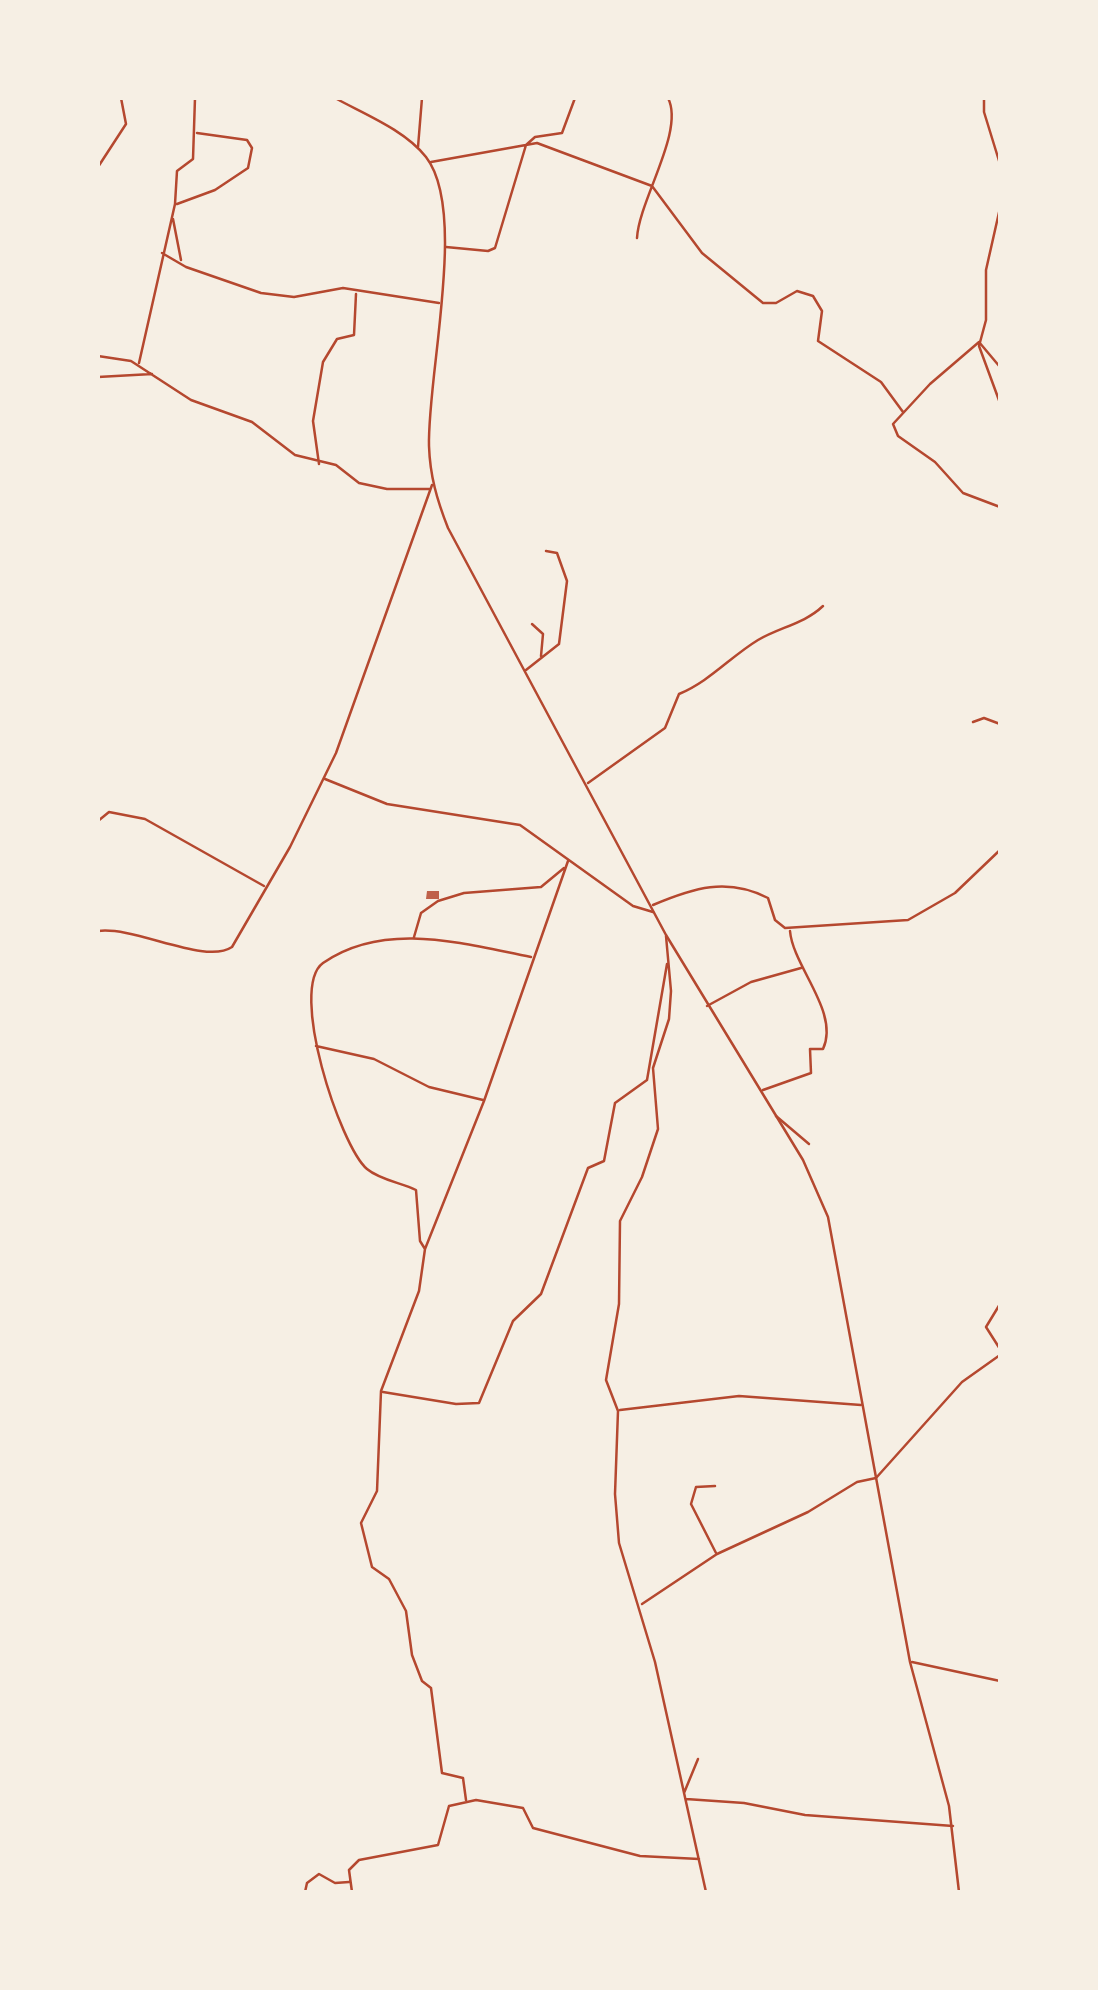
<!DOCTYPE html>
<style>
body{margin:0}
#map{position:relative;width:1098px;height:1990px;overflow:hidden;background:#f6efe4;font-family:Signika,sans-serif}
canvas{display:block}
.frame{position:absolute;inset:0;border:100px solid #f6efe4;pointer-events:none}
</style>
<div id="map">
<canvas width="1098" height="1990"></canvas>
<div class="frame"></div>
</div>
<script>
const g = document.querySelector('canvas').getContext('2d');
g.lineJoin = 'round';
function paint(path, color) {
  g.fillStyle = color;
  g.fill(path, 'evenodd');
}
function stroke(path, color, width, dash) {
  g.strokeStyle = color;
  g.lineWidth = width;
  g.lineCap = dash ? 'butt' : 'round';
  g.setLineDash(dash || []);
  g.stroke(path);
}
const building = new Path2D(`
 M 427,891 L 439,891 L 439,899 L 426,899 Z`);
const minor = new Path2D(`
 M 984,98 L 984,112 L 1000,164
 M 418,147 L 422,98
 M 431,162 L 537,143 L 652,186 L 702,253 L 763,303 L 776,303 L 797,291 L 813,296 L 822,311 L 818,341 L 881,382 L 903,412
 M 98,167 L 126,124 L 121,98
 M 177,204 L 215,190 L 248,168 L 252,148 L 247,140 L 197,133
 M 1000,208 L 986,270 L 986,320 L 979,346 L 1000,403
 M 173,219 L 181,260
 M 637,238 C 639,200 685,131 668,98
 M 446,247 L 488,251 L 495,248 L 526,145 L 535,137 L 562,133 L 575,98
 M 162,253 L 186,267 L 261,293 L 294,297 L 343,288 L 439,303
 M 98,356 L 131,361 L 191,400 L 252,422 L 295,455 L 336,465 L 359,483 L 387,489 L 429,489
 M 139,363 L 175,204 L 177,171 L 193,159 L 195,98
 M 1000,367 L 979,342 L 930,384 L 893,424 L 898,436 L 935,462 L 963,493 L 1000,507
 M 98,377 L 152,374
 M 319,464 L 313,421 L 323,362 L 337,339 L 354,335 L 356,294
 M 532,624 L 543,634 L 541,656
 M 526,670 L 559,644 L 567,581 L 557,553 L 546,551
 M 973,722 L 984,718 L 1000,724
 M 325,779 L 387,804 L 520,825 L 633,906 L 653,912
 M 588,783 L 665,728 L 679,694 C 710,681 730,657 758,640 C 780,627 804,624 823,606
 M 98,821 L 109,812 L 145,819 L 264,886
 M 98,903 L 98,908
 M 653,905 C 693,888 727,877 768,898 L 775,920 L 785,928 L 908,920 L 955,893 L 1000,850
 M 98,931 C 135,926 205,965 232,947 L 290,847 L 336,753 L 432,485
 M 666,936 L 671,991 L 669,1019 L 653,1068 L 658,1129 L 642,1177 L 620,1221 L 619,1304 L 606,1380 L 618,1411 L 615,1494 L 619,1543 L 655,1662 L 706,1892
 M 414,937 L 421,913 L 438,901 L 464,893 L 541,887 L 564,868
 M 707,1006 L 751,982 L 801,968
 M 316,1046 L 374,1059 L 429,1087 L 483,1100
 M 763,1090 L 811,1073 L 810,1049 L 823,1049 C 840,1012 793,967 790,931
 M 776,1116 L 809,1144
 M 425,1249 L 420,1241 L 416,1190 C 402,1183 380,1180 367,1169 C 340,1146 288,988 323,963 C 385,920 464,944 531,957
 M 1000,1304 L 986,1327 L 1000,1349
 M 383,1392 L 456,1404 L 479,1403 L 513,1321 L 541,1294 L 588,1168 L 604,1161 L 615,1103 L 647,1080 L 667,964
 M 620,1410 L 739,1396 L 861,1405
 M 715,1486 L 696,1487 L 691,1504 L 716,1553
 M 642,1604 L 717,1554 L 808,1512 L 857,1482 L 876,1478 L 962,1382 L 1000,1355
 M 912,1662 L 1000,1681
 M 684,1793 L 698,1759
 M 686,1799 L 744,1803 L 805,1815 L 953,1826
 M 466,1800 L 463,1778 L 442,1773 L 431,1688 L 422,1681 L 412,1655 L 406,1611 L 389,1579 L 372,1567 L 361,1523 L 377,1491 L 381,1391 L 419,1291 L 425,1249 L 484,1101 L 568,861
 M 305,1892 L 307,1883 L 319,1874 L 335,1883 L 349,1882
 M 352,1892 L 349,1870 L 359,1860 L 438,1845 L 449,1806 L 476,1800 L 523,1808 L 533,1828 L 640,1856 L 699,1859`);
const tertiary = new Path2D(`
 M 335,98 C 364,114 405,130 426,157 C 468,211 427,375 429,446 C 430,476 437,500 448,528 L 666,935 L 803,1160 L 828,1217 L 910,1662 L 949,1806 L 959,1892`);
paint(building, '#bf614a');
stroke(minor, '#b5482f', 2.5);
stroke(tertiary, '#b5482f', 2.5);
</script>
